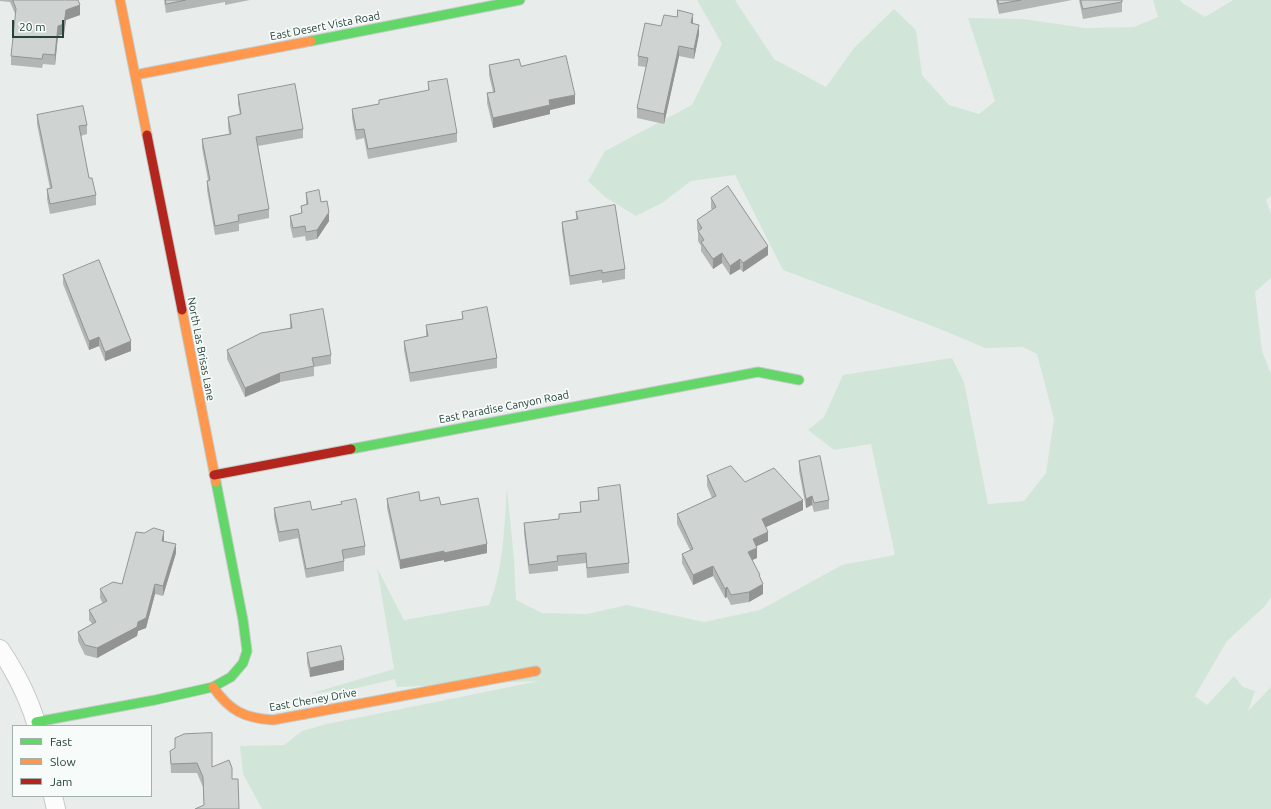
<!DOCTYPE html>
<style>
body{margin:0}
#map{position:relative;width:1271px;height:809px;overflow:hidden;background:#e8edeb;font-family:Ubuntu,sans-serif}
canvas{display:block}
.legend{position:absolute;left:12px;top:725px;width:140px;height:72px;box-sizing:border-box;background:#f7fbf9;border:1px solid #a3b1ad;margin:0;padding:5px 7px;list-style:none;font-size:12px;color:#24423a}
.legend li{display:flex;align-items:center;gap:8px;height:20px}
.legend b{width:20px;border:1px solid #a3b1ad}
.scale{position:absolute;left:12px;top:20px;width:52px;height:18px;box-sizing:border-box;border:2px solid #24423a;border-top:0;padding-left:5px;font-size:12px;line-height:14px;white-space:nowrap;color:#24423a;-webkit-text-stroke:3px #f7fbf9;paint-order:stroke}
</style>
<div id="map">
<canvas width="1271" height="809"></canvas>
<ul class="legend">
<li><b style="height:5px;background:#63d668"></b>Fast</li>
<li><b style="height:5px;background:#ff974d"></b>Slow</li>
<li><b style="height:5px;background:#b3261e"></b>Jam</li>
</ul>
<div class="scale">20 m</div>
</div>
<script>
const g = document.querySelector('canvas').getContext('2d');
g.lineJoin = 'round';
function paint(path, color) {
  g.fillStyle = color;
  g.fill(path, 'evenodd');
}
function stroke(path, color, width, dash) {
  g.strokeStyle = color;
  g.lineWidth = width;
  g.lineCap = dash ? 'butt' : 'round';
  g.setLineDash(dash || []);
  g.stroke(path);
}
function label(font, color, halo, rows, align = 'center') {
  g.font = font + ' Ubuntu,sans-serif';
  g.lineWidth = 3.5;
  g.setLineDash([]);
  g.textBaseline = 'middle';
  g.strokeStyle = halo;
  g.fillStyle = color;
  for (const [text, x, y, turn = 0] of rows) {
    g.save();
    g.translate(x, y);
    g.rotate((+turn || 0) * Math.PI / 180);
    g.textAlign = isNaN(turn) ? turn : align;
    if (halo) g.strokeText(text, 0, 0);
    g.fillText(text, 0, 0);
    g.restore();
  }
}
const green = new Path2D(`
 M 697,0 L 735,0 L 774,59 L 826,87 L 854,48 L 894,9 L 916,30 L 922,75 L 949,105 L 979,114 L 995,101 L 968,18 L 1023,19 L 1085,28 L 1134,27 L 1158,17 L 1153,0 L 1180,0 L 1181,2 L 1205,17 L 1233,0 L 1271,0 L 1271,196 L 1266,200 L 1271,214 L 1271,278 L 1255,292 L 1262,351 L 1271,374 L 1271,597 L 1265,606 L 1227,641 L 1195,696 L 1207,705 L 1234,676 L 1243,687 L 1255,691 L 1248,711 L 1271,687 L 1271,809 L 262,809 L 243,774 L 240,746 L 284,745 L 302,731 L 327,724 L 539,681 L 397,687 L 395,679 L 353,689 L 309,694 L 394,669 L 377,568 L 404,620 L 489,605 C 504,567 504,527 507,488 L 514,559 L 516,600 L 542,613 L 587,614 L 627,605 L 704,622 L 760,610 L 842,565 L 895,555 L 871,444 L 834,450 L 808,430 L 824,417 L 843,375 L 952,358 L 964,382 L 988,504 L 1024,501 L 1046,473 L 1054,419 L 1037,354 L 1023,347 L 985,348 L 935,327 L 783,270 L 735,175 L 691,181 L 662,203 L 636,216 L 605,197 L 588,181 L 605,151 L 692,105 L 722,44 Z`);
const street = new Path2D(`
 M 0,649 C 16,673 29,698 37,726
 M 53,796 L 56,809`);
const fast = new Path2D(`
 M 311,41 L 520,0
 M 351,449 L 758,372 L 799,380
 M 36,722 L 155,700 L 213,687 L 231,677 L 243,663 L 247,651 L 243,620 L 216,482`);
const slow = new Path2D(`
 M 120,0 L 147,135
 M 135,75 L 311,41
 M 182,310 L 216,482
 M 213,687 C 230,711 244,718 273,720 L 536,671`);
const jam = new Path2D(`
 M 147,135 L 182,310
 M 214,475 L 351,449`);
const wall = new Path2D(`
 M 0,0 L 78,0 L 80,15 L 66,20 L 64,34 L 58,36 L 55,65 L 43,64 L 42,68 L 11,65 L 11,56 L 16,16 L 10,2 L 0,1 Z
 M 164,0 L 250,0 L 225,5 L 225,2 L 166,13 Z
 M 996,0 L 1072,0 L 999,14 Z
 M 1079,0 L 1122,0 L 1122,12 L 1083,19 Z
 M 693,23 L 699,34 L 694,59 L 679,56 L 664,124 L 637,118 L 637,108 L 646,67 L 638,66 L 638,56 Z
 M 489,65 L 521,66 L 575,104 L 550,110 L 550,114 L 493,128 L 487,103 L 487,93 L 493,92 L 489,75 Z
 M 428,82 L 457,133 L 457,142 L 368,159 L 364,138 L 356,140 L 352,118 L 352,109 L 379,104 L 379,100 L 428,91 Z
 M 238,95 L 303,129 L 303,138 L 258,146 L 269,209 L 269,218 L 239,224 L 239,231 L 215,235 L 207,190 L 207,181 L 208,180 L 202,148 L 202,139 L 229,134 L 228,126 L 228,117 L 240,115 L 238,104 Z
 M 37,115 L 87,125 L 87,134 L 81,136 L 89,178 L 96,195 L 96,205 L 50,214 L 47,199 L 47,189 L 50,189 L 37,124 Z
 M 306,193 L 321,202 L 329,221 L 317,239 L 306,241 L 305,236 L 293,238 L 290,225 L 290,216 L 301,213 L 301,206 L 306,205 Z
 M 711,198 L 768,255 L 743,272 L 740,269 L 730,275 L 722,263 L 713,269 L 701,251 L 701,246 L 698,241 L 698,231 L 697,229 L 697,220 L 712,210 L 711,208 Z
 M 576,212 L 625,269 L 625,279 L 602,283 L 602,280 L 570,285 L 562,231 L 562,222 L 576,219 Z
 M 63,275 L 131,351 L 105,361 L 99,346 L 89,350 L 63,284 Z
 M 462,312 L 497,358 L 497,368 L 410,382 L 404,350 L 404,341 L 426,337 L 426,325 L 462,319 Z
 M 290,315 L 331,355 L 331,364 L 314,367 L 314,376 L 280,382 L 245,397 L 227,359 L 227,350 L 290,328 Z
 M 799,461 L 829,500 L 829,509 L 814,512 L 812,505 L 806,508 L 799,471 Z
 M 707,476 L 745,482 L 803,510 L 766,527 L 768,541 L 756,546 L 757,558 L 752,560 L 760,578 L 763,594 L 749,602 L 731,605 L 727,597 L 725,598 L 713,576 L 693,585 L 682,563 L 682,554 L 690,550 L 677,524 L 677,514 L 712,498 L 707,486 Z
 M 598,488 L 629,563 L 629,573 L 587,578 L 586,563 L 558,566 L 558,571 L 529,574 L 524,533 L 524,523 L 559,519 L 559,514 L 580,512 L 580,502 L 598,500 Z
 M 387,499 L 420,501 L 441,505 L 487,553 L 444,562 L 444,560 L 400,569 L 387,508 Z
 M 341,502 L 365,546 L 365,555 L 344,559 L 344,571 L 306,578 L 298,538 L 279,542 L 274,517 L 274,508 L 312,510 L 341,504 Z
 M 164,541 L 176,553 L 163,596 L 155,594 L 146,628 L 138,631 L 137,636 L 97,658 L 85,655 L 78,641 L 78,632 L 92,624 L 89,620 L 89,610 L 103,604 L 100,598 L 100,589 L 122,584 Z
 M 307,653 L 344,670 L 310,677 L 307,663 Z
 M 212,733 L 204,805 L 203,787 L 197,773 L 171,773 L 170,751 Z`);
const shadedWall = new Path2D(`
 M 80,5 L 80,15 L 66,20 L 64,34 L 58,36 L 55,65 L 55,55 L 58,26 L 66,10 Z
 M 693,14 L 693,23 L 691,23 Z
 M 699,25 L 699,34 L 694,59 L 694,49 Z
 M 679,46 L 679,56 L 664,124 L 664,114 Z
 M 575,95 L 575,104 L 550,110 L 550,114 L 493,128 L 493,118 L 549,100 Z
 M 329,212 L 329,221 L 317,239 L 317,230 Z
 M 768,246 L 768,255 L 743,272 L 743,263 Z
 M 722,253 L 722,263 L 713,269 L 713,259 Z
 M 740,259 L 740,269 L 730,275 L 730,266 Z
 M 99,337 L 99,346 L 89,350 L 89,341 Z
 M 131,341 L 131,351 L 105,361 L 105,352 Z
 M 280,373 L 280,382 L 245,397 L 245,388 Z
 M 812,496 L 812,505 L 806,508 L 806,499 Z
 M 803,500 L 803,510 L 762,529 L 762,519 Z
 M 164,531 L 164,540 L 162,550 L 162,541 Z
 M 768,532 L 768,541 L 753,548 L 753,539 Z
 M 176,544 L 176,553 L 163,596 L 163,586 Z
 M 487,544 L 487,553 L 444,562 L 444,553 Z
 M 757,548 L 757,558 L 748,562 L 748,552 Z
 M 444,551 L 444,560 L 400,569 L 400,560 Z
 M 713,566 L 713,576 L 693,585 L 693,575 Z
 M 155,584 L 155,594 L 146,628 L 138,631 L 137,636 L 97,658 L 97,648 L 138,622 Z
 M 763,584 L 763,594 L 749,602 L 749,592 Z
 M 727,587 L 727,597 L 725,598 L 725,589 Z
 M 344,660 L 344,670 L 310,677 L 310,668 Z`);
const building = new Path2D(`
 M 13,0 L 78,0 L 80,5 L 66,10 L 64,24 L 58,26 L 55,55 L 43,54 L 42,59 L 11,56 L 16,9 Z
 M 166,0 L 186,0 L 166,4 Z
 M 998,0 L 1021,0 L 999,4 Z
 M 1081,0 L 1122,0 L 1122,2 L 1083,9 Z
 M 678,10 L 693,14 L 691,23 L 699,25 L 694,49 L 679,46 L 664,114 L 637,108 L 648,58 L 638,56 L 645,23 L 661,26 L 664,15 L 677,17 Z
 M 566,56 L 575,95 L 549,100 L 550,105 L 493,118 L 487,93 L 495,92 L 489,65 L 519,59 L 521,66 Z
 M 447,79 L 457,133 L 368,149 L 364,129 L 356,130 L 352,109 L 379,104 L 379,100 L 429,90 L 428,82 Z
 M 295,84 L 303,129 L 256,137 L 269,209 L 238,215 L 239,221 L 215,226 L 207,181 L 210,180 L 202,139 L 231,134 L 228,117 L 241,114 L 238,95 Z
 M 83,106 L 87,125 L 79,126 L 89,178 L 92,178 L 96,195 L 50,204 L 47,189 L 52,188 L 37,115 Z
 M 728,186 L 768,246 L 743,263 L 740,259 L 730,266 L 722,253 L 713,259 L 701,242 L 704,240 L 698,231 L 702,228 L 697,220 L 716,207 L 711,198 Z
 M 319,190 L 321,202 L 327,201 L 329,212 L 317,230 L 306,232 L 305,226 L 293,228 L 290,216 L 302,213 L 301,206 L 308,204 L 306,193 Z
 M 615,205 L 625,269 L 602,273 L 602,270 L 570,276 L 562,222 L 578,219 L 576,212 Z
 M 99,260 L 131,341 L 105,352 L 99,337 L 89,341 L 63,275 Z
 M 487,307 L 497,358 L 410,373 L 404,341 L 428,336 L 426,325 L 463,319 L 462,312 Z
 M 323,309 L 331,355 L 312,358 L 314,366 L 280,373 L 245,388 L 227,350 L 261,333 L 292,328 L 290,315 Z
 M 820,456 L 829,500 L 814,503 L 812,496 L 806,499 L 799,461 Z
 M 731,466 L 745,482 L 774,468 L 803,500 L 762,519 L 768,532 L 753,539 L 757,548 L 748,552 L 760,575 L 759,575 L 763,584 L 749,592 L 731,595 L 727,587 L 725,589 L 713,566 L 693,575 L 682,554 L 693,549 L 677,514 L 716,496 L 707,476 Z
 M 620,485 L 629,563 L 587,568 L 586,553 L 557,556 L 558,561 L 529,565 L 524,523 L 559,519 L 559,514 L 581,512 L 580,502 L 599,500 L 598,488 Z
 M 419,492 L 420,501 L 439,497 L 441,505 L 478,498 L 487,544 L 444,553 L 444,551 L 400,560 L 387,499 Z
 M 356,499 L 365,546 L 342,550 L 344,561 L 306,569 L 298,529 L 279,532 L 274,508 L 310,501 L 312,510 L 342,504 L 341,502 Z
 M 154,528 L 164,531 L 162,541 L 176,544 L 163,586 L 155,584 L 146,618 L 138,622 L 137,627 L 97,648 L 85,645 L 78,632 L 96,622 L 89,610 L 107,601 L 100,589 L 113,582 L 122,584 L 136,532 L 144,533 Z
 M 341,646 L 344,660 L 310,668 L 307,653 Z
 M 212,733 L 212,767 L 229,760 L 232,768 L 232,779 L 238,779 L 239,809 L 195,809 L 204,805 L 203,777 L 197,763 L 171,764 L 170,751 L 175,748 L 175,738 L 184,734 Z`);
const streetNames = [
 ["East Desert Vista Road",325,26,-11],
 ["North Las Brisas Lane",201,349,79],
 ["East Paradise Canyon Road",504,407,-11],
 ["East Cheney Drive",313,700,-10]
];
paint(green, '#d1e6d8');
stroke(street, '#c5cac8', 20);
stroke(fast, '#c3cbc8', 11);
stroke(slow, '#c3cbc8', 11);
stroke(jam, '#c3cbc8', 11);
stroke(street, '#fcfcfc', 18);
stroke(fast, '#63d668', 9);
stroke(slow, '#ff974d', 9);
stroke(jam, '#b3261e', 9);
paint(wall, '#b2b6b5');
paint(shadedWall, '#919493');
paint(building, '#cfd4d2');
stroke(building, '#919493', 1);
label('11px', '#24423a', '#f7fbf9', streetNames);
</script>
